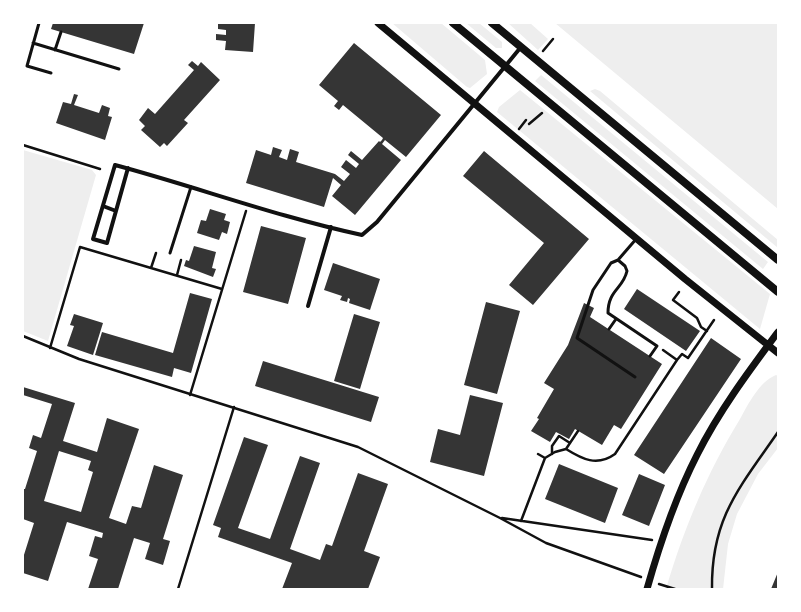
<!DOCTYPE html>
<style>
body{margin:0}
#map{position:relative;width:801px;height:612px;overflow:hidden;background:#fff;font-family:Signika,sans-serif}
canvas{display:block}
.frame{position:absolute;inset:0;border:24px solid #fff;pointer-events:none}
</style>
<div id="map">
<canvas width="801" height="612"></canvas>
<div class="frame"></div>
</div>
<script>
const g = document.querySelector('canvas').getContext('2d');
g.lineJoin = 'round';
function paint(path, color) {
  g.fillStyle = color;
  g.fill(path, 'evenodd');
}
function stroke(path, color, width, dash) {
  g.strokeStyle = color;
  g.lineWidth = width;
  g.lineCap = dash ? 'butt' : 'round';
  g.setLineDash(dash || []);
  g.stroke(path);
}
const green = new Path2D(`
 M 392,23 L 441,23 L 485,60 L 487,74 L 470,88 L 467,87 Z
 M 466,23 L 479,23 L 502,42 L 502,48 L 496,48 Z
 M 508,23 L 530,23 L 548,39 L 538,50 Z
 M 555,23 L 778,23 L 778,209 Z
 M 541,75 L 768,262 L 763,269 L 535,81 Z
 M 595,89 L 600,91 L 778,240 L 778,248 L 590,91 Z
 M 520,90 L 770,294 L 760,329 L 497,112 L 499,107 Z
 M 23,150 L 92,170 L 96,175 L 48,341 L 23,331 Z
 M 776,375 L 778,376 L 778,448 L 758,474 L 737,514 L 728,544 L 723,589 L 666,589 C 684,528 707,473 740,419 C 749,403 759,382 776,375 Z`);
const building = new Path2D(`
 M 53,23 L 144,23 L 134,54 L 51,29 Z
 M 218,23 L 255,23 L 253,52 L 225,50 L 226,41 L 216,40 L 216,34 L 226,35 L 226,30 L 218,29 Z
 M 354,43 L 441,115 L 406,157 L 385,140 L 382,144 L 401,160 L 355,215 L 332,196 L 341,185 L 333,178 L 324,207 L 246,183 L 256,150 L 271,155 L 273,147 L 282,150 L 279,157 L 287,160 L 290,149 L 299,152 L 296,162 L 335,174 L 344,181 L 350,174 L 341,167 L 346,160 L 356,168 L 359,164 L 348,155 L 351,151 L 362,160 L 379,141 L 380,142 L 382,140 L 383,138 L 343,105 L 339,110 L 334,106 L 338,101 L 319,85 Z
 M 192,61 L 198,66 L 201,62 L 220,80 L 184,120 L 188,123 L 167,146 L 164,143 L 160,147 L 141,130 L 145,126 L 139,120 L 148,108 L 155,114 L 194,70 L 188,65 Z
 M 74,94 L 78,95 L 74,105 L 99,113 L 102,105 L 110,108 L 108,116 L 112,117 L 105,140 L 56,123 L 63,102 L 71,104 Z
 M 484,151 L 589,239 L 533,305 L 509,285 L 544,243 L 463,176 Z
 M 210,209 L 226,214 L 224,220 L 230,222 L 227,234 L 222,232 L 219,240 L 197,233 L 201,220 L 206,221 Z
 M 261,226 L 306,238 L 288,304 L 243,292 Z
 M 194,246 L 216,252 L 212,268 L 216,269 L 213,277 L 184,266 L 186,260 L 189,261 Z
 M 333,263 L 380,279 L 370,310 L 349,303 L 350,299 L 348,298 L 347,302 L 340,300 L 342,296 L 324,290 Z
 M 637,289 L 700,331 L 686,351 L 624,309 Z
 M 190,293 L 212,299 L 191,373 L 174,368 L 172,377 L 95,355 L 102,332 L 173,353 Z
 M 486,302 L 520,311 L 497,394 L 464,385 Z
 M 584,303 L 594,308 L 590,317 L 662,364 L 621,429 L 614,425 L 602,445 L 575,429 L 569,439 L 556,432 L 550,442 L 531,431 L 539,419 L 537,418 L 554,389 L 544,383 L 568,345 Z
 M 74,314 L 103,323 L 93,355 L 67,346 L 74,326 L 70,325 Z
 M 354,314 L 380,322 L 360,389 L 334,381 Z
 M 711,338 L 741,359 L 664,474 L 634,455 Z
 M 263,361 L 379,397 L 371,422 L 255,386 Z
 M 23,387 L 75,403 L 63,441 L 97,452 L 107,418 L 139,429 L 109,518 L 126,524 L 132,506 L 141,508 L 154,465 L 183,475 L 163,539 L 170,541 L 163,565 L 145,559 L 150,543 L 134,538 L 118,589 L 88,589 L 98,559 L 89,556 L 95,536 L 102,538 L 103,533 L 67,522 L 48,581 L 23,573 L 23,558 L 34,523 L 23,519 L 23,489 L 25,489 L 37,451 L 29,448 L 33,435 L 41,438 L 52,404 L 23,395 ZM 59,451 L 91,461 L 88,470 L 93,472 L 81,512 L 44,501 Z
 M 470,395 L 503,403 L 484,476 L 430,462 L 438,429 L 460,435 Z
 M 244,437 L 268,445 L 238,528 L 270,539 L 300,456 L 320,463 L 290,549 L 320,560 L 326,544 L 332,546 L 358,473 L 388,484 L 364,551 L 380,557 L 368,589 L 282,589 L 292,563 L 218,537 L 221,528 L 213,525 Z
 M 559,464 L 618,488 L 605,523 L 545,499 Z
 M 639,474 L 665,485 L 649,526 L 622,515 Z
 M 778,572 L 778,589 L 771,589 Z`);
const path = new Path2D(`
 M 543,51 L 553,39
 M 529,124 L 542,113
 M 519,129 L 526,120
 M 23,145 L 100,169
 M 151,268 L 156,253
 M 177,275 L 181,260
 M 679,292 L 673,300 L 697,318 L 701,327 L 707,331
 M 23,336 L 79,359 L 358,447 L 500,518 L 546,543 L 641,577
 M 50,348 L 80,247 L 222,289
 M 663,350 L 677,360
 M 190,395 L 246,211
 M 566,449 C 582,459 597,467 615,454 L 677,360 L 682,354 L 688,358 L 714,320
 M 538,454 L 545,458
 M 552,454 L 552,446 L 559,436 L 570,443
 M 502,518 L 652,540
 M 521,521 L 545,458 L 555,452 L 566,449 L 578,431
 M 659,584 L 675,589
 M 178,589 L 234,407
 M 712,589 C 711,518 740,487 778,432`);
const service = new Path2D(`
 M 39,23 L 27,66 L 51,73
 M 33,43 L 119,69
 M 55,50 L 61,32
 M 170,253 L 191,187
 M 618,260 L 625,266 L 627,271 C 623,289 608,290 608,313 L 657,346 L 650,356
 M 609,329 L 616,319
 M 635,377 L 577,338 L 593,290 L 611,263 L 618,260 L 637,238`);
const minor = new Path2D(`
 M 128,168 L 107,243 L 93,239 L 115,165 C 197,187 278,217 362,235 L 377,222 L 521,47
 M 103,206 L 116,211
 M 308,306 L 331,227`);
const tertiary = new Path2D(`
 M 378,23 L 685,279 L 778,353
 M 647,589 C 660,543 675,498 697,455 C 719,411 749,371 778,332`);
const secondary = new Path2D(`
 M 453,23 L 778,292
 M 492,23 L 778,260`);
paint(green, '#eee');
paint(building, '#353535');
stroke(path, '#111', 2.5);
stroke(service, '#111', 3);
stroke(minor, '#111', 4);
stroke(tertiary, '#111', 7);
stroke(secondary, '#111', 8);
</script>
